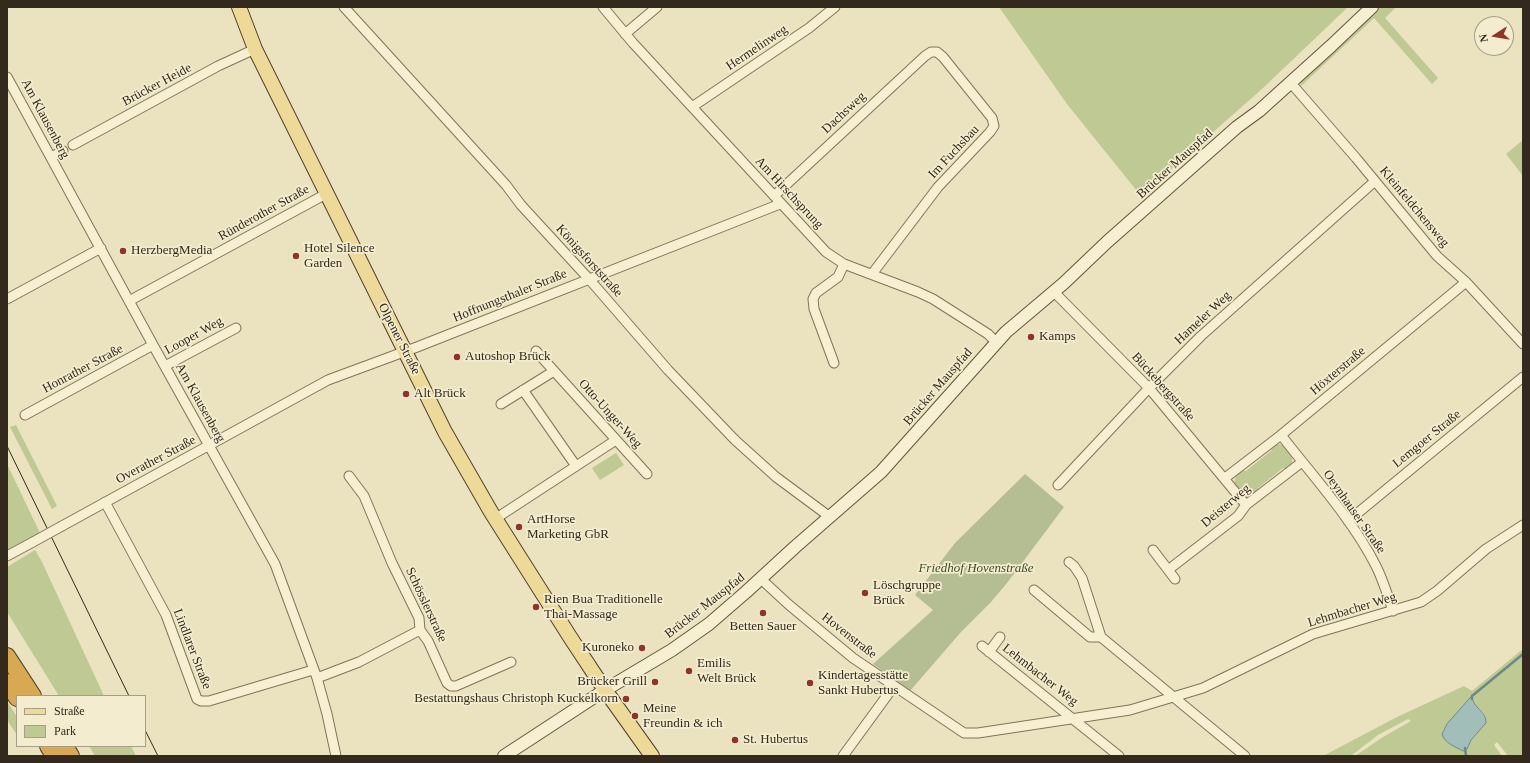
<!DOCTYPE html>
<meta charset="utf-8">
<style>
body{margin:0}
#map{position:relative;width:1530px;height:763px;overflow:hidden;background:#ebe2bf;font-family:Georgia,serif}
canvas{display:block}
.frame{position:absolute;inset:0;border:8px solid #33291c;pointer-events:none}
.legend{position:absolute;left:16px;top:695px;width:130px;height:52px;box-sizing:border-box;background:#f3eccf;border:1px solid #a69e87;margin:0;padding:5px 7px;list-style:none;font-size:12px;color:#33291c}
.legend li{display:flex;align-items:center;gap:8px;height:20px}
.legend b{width:20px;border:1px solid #a69e87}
.north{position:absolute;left:1474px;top:16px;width:40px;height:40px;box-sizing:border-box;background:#f3eccf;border:1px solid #a69e87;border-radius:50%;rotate:258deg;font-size:11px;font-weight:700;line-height:16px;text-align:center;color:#33291c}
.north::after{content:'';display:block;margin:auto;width:14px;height:18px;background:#8f332b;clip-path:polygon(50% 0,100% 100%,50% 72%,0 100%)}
</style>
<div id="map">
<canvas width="1530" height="763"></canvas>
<div class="frame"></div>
<ul class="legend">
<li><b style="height:5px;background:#eeda98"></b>Straße</li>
<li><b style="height:11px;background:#bec994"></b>Park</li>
</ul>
<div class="north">N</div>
</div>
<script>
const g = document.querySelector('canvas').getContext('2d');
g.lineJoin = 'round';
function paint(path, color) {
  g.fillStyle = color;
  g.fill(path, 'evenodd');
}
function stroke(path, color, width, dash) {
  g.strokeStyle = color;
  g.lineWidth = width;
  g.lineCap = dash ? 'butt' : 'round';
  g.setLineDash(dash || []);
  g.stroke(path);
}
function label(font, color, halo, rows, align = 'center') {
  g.font = font + ' Georgia,serif';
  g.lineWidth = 3.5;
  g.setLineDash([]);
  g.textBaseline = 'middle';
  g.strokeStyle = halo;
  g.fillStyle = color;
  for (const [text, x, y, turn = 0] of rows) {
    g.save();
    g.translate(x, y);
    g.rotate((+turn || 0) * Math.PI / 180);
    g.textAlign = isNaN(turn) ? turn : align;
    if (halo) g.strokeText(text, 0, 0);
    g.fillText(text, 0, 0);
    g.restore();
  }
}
const green = new Path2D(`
 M 999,7 L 1348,7 L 1263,88 L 1141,196 L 1067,104 Z
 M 1379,7 L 1396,7 L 1385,18 L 1438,78 L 1432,84 L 1374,18 L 1300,87 L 1301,80 Z
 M 1523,140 L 1523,176 L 1506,154 Z
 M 16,425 L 57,506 L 52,509 L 10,427 Z
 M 1277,444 L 1284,445 C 1290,453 1297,460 1288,469 L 1283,468 L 1258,488 L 1258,493 L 1249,497 L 1244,496 L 1234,484 L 1236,476 L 1242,470 L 1246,471 L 1271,451 L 1273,446 Z
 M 616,453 L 624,465 L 600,480 L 592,468 Z
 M 7,464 L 40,533 L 7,550 Z
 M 35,550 L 42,562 L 104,696 L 59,696 L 7,612 L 7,567 Z
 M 1523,649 L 1523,756 L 1508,756 L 1497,742 L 1494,745 L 1502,756 L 1355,756 L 1383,737 L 1411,721 L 1408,719 L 1378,735 L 1352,755 L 1323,756 L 1397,717 L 1464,686 L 1472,691 ZM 1472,697 C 1472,707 1482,708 1485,716 C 1486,718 1486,721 1486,723 L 1471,740 L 1467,749 L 1463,751 C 1455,746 1440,742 1443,730 Z
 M 7,701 L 17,717 L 17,735 L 7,720 Z
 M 89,746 L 131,746 L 136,756 L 95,756 Z`);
const cemetery = new Path2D(`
 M 1025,474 L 1064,507 L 1007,583 L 991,602 L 961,632 L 910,691 L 873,664 L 933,610 L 915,595 L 955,543 Z`);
const water = new Path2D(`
 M 1472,696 C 1472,708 1487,711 1486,723 L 1471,740 L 1467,749 L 1463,751 C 1456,747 1444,743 1442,734 L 1447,724 Z`);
const stream = new Path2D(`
 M 1472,699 L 1472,696 L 1523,654
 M 1465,748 L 1466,756`);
const street = new Path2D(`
 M 344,7 L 506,185 L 521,205 L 589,279 L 668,370 L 735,440 L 776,477 L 830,517
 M 603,7 L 633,43 L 826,252 L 844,264 L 918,292 L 933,299 L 988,334 L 996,342
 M 625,34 L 657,7
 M 7,77 L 153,345 L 275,564 L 317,678 L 327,714 L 336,756
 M 1290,82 L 1356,158 L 1437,256 L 1466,282 L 1523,344
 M 692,107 L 809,28 L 835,7
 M 73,145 L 218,66 L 255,49
 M 51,157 L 63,151
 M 774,196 L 925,56 L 931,52 L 937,52 L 943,57 L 992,118 L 994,126 L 990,132 L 938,187 L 872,274
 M 1054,292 L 1149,388 L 1246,505
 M 7,299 L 101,248
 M 129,301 L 326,194
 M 536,351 L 647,474
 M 834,363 L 814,309 L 813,299 L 816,293 L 838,277 L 844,264
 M 165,366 L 236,328
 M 523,390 L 576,466
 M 501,404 L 554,371
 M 25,415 L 153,345
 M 1281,435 C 1312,475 1353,520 1376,566 C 1383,580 1388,596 1393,611
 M 349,476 L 364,496 L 392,563 L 419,618 L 420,630 L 428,641 L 447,683 L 451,686 L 456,686 L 511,662
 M 1225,478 L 1281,435 L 1466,282
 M 1058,485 L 1149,388 L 1201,336 L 1375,181
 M 105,502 L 166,615 L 197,699 L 201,701 L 209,701 L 313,670
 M 495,519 L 616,440
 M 1348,521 L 1523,377
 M 62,526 L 328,380 L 417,347 L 780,204
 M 1153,550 L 1175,579
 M 7,556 L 33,542
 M 1069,562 L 1074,566 L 1082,578 L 1101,637 L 1245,756
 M 1168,570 L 1238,516 L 1246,505 L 1302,462
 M 761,579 L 788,604 L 853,658 L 964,733 L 978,733 L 1130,710 L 1203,688 L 1313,634 L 1421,602 L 1437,591 L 1486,549 L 1523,525
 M 1034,590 L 1090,637 L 1101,637
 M 982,646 L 1119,756
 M 989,652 L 1000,637
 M 317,678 L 359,662 L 420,630
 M 843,756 L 894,686`);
const secondary = new Path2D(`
 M 504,756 L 605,690 L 672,650 L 709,624 L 746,592 L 795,547 L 881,472 L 1006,332 L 1064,283 L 1107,242 L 1237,127 L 1259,111 L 1331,46 L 1372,7`);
const primary = new Path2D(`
 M 239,7 L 255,49 L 445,432 L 491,512 L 570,637 L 605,690 L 652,756`);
const highway = new Path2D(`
 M 7,656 L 33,696
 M 7,682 L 17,698
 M 48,746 L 54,756
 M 65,746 L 71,756`);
const tram = new Path2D(`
 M 7,446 L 129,696
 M 145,730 L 158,756`);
const streetBridge = new Path2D(`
 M 33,542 L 62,526`);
const markers = [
 [123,251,4,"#8f332b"],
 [296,256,4,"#8f332b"],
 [1031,337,4,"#8f332b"],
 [457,357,4,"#8f332b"],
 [406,394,4,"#8f332b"],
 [519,527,4,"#8f332b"],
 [865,593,4,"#8f332b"],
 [536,607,4,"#8f332b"],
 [763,613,4,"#8f332b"],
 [642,648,4,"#8f332b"],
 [689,671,4,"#8f332b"],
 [655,682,4,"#8f332b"],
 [810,683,4,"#8f332b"],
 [626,699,4,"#8f332b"],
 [635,716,4,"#8f332b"],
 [735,740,4,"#8f332b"]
];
const streetNames = [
 ["Hermelinweg",757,48,-34],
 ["Brücker Heide",157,85,-28],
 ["Dachsweg",844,113,-43],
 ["Am Klausenberg",45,119,62],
 ["Im Fuchsbau",954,152,-47],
 ["Brücker Mauspfad",1175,164,-42],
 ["Am Hirschsprung",789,193,47],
 ["Kleinfeldchensweg",1414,207,50],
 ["Ründerother Straße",264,213,-29],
 ["Königsforststraße",589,261,48],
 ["Hoffnungsthaler Straße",510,296,-22],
 ["Hameler Weg",1203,318,-43],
 ["Looper Weg",194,336,-29],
 ["Olpener Straße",399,339,63],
 ["Honrather Straße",83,369,-28],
 ["Höxterstraße",1338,371,-40],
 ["Brücker Mauspfad",938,387,-49],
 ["Bückebergstraße",1163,387,48],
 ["Am Klausenberg",200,403,61],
 ["Otto-Unger-Weg",610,414,48],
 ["Lemgoer Straße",1427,439,-39],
 ["Overather Straße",156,460,-28],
 ["Deisterweg",1226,506,-40],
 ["Oeynhauser Straße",1354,512,55],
 ["Schösslerstraße",426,605,65],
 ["Brücker Mauspfad",705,606,-38],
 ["Lehmbacher Weg",1352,610,-17],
 ["Hovenstraße",849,636,38],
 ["Lindlarer Straße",192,649,69],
 ["Lehmbacher Weg",1040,675,38]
];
const poiNames = [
 ["Hotel Silence",304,249],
 ["Garden",304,264],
 ["HerzbergMedia",131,251],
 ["Kamps",1039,337],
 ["Autoshop Brück",465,357],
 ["Alt Brück",414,394],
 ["ArtHorse",527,520],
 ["Marketing GbR",527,535],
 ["Löschgruppe",873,586],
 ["Brück",873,601],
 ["Rien Bua Traditionelle",544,600],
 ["Thai-Massage",544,615],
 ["Betten Sauer",763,627,"center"],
 ["Kuroneko",634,648,"right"],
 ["Emilis",697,664],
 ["Welt Brück",697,679],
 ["Kindertagesstätte",818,676],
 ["Sankt Hubertus",818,691],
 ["Brücker Grill",647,682,"right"],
 ["Bestattungshaus Christoph Kuckelkorn",618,699,"right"],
 ["Meine",643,709],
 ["Freundin & ich",643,724],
 ["St. Hubertus",743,740]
];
const parkNames = [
 ["Friedhof Hovenstraße",976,569]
];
paint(green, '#bec994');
paint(cemetery, '#b5bd93');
paint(water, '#a2beb8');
stroke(water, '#6a8b85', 1);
stroke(stream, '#6a8b85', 2.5);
stroke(street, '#837359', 11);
stroke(secondary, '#65543c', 14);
stroke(primary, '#51412d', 16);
stroke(highway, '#51412d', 18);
stroke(street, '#f7efd2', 9);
stroke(secondary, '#f7efd2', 12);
stroke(primary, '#eeda98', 14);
stroke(highway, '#d8a952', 16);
stroke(tram, '#33291c', 1);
stroke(streetBridge, '#837359', 11, []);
stroke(streetBridge, '#f7efd2', 9);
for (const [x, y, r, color] of markers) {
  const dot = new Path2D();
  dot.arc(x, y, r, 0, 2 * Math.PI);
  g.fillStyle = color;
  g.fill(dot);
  stroke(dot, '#f3eccf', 1.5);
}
label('13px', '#33291c', '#f3eccf', streetNames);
label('13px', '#33291c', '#f3eccf', poiNames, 'left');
label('italic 13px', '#404f24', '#f3eccf', parkNames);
</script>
